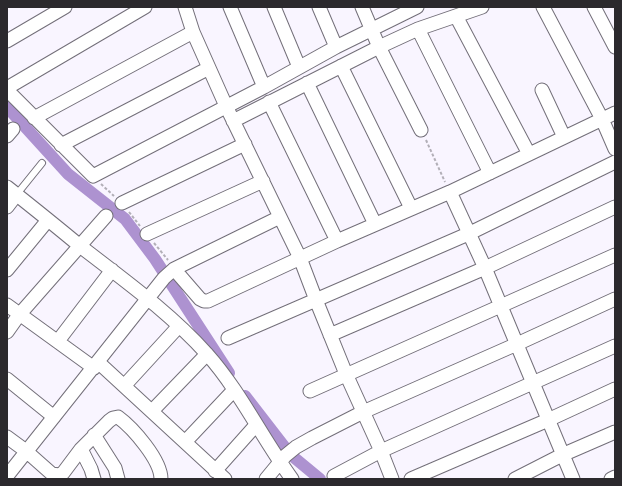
<!DOCTYPE html>
<style>
body{margin:0}
#map{position:relative;width:622px;height:486px;overflow:hidden;background:#f9f5ff;font-family:"Nunito Sans",sans-serif}
canvas{display:block}
.frame{position:absolute;inset:0;border:8px solid #2b292d;pointer-events:none}
</style>
<div id="map">
<canvas width="622" height="486"></canvas>
<div class="frame"></div>
</div>
<script>
const g = document.querySelector('canvas').getContext('2d');
g.lineJoin = 'round';
function stroke(path, color, width, dash) {
  g.strokeStyle = color;
  g.lineWidth = width;
  g.lineCap = dash ? 'butt' : 'round';
  g.setLineDash(dash || []);
  g.stroke(path);
}
const canal = new Path2D(`
 M 7,107 L 68,174 L 125,219 L 155,259 L 229,373
 M 245,396 L 286,449
 M 291,455 L 320,479`);
const path = new Path2D(`
 M 426,140 L 445,182
 M 101,184 L 114,196
 M 129,212 L 140,226
 M 154,243 L 168,260`);
const lane = new Path2D(`
 M 17,194 L 42,163`);
const street = new Path2D(`
 M 185,7 L 193,32 L 226,106 L 300,258 L 316,300 L 346,374 L 381,451 L 392,479
 M 230,7 L 264,87
 M 274,7 L 299,67
 M 319,7 L 336,47
 M 362,7 L 379,47 L 421,130
 M 543,7 L 602,119 L 615,149
 M 594,7 L 615,47
 M 456,16 L 529,154
 M 418,29 L 490,173
 M 7,41 L 65,7
 M 341,66 L 411,208
 M 307,83 L 375,224
 M 7,88 L 145,7
 M 7,90 L 93,176 L 264,87 L 336,47 L 417,7
 M 542,90 L 564,137
 M 269,102 L 337,241
 M 34,118 L 193,32
 M 233,121 L 379,47 L 418,29 L 482,7
 M 7,136 L 13,129
 M 61,145 L 209,68
 M 7,187 C 31,206 56,226 80,246 C 124,280 169,312 207,354 C 240,391 262,438 292,479
 M 450,192 L 485,268 L 573,479
 M 122,203 L 245,144
 M 7,207 L 17,194
 M 147,234 L 263,181
 M 174,269 L 200,299 L 204,301 L 208,301 L 337,241 L 450,192 L 615,113
 M 7,270 L 48,220
 M 7,305 L 94,368
 M 7,332 L 19,315 L 106,216
 M 330,335 L 485,268 L 615,207
 M 228,338 L 468,234 L 615,162
 M 58,341 L 112,270
 M 98,362 L 225,479
 M 7,379 L 54,417
 M 124,386 L 179,326
 M 310,391 L 615,255
 M 152,411 L 207,354
 M 94,435 L 115,468 L 118,479
 M 7,437 L 26,451 L 52,474 L 58,475 L 63,473 L 81,449 L 109,421 L 113,418 L 118,417 C 133,428 161,460 161,479
 M 185,442 L 234,390
 M 81,449 L 91,469 L 94,479
 M 215,471 L 256,425
 M 7,476 L 164,278 L 174,269 L 280,217
 M 334,476 L 381,451 L 615,346
 M 266,479 L 285,456 L 296,447 L 312,438 L 363,412 L 517,344 L 615,299
 M 411,479 L 548,420 L 615,389
 M 515,479 L 562,455 L 615,432
 M 611,479 L 615,477`);
stroke(canal, '#ad92d0', 12);
stroke(lane, '#736f79', 8);
stroke(street, '#736f79', 15);
stroke(path, '#b2afb7', 2, [3, 2]);
stroke(lane, '#fff', 6);
stroke(street, '#fff', 13);
</script>
